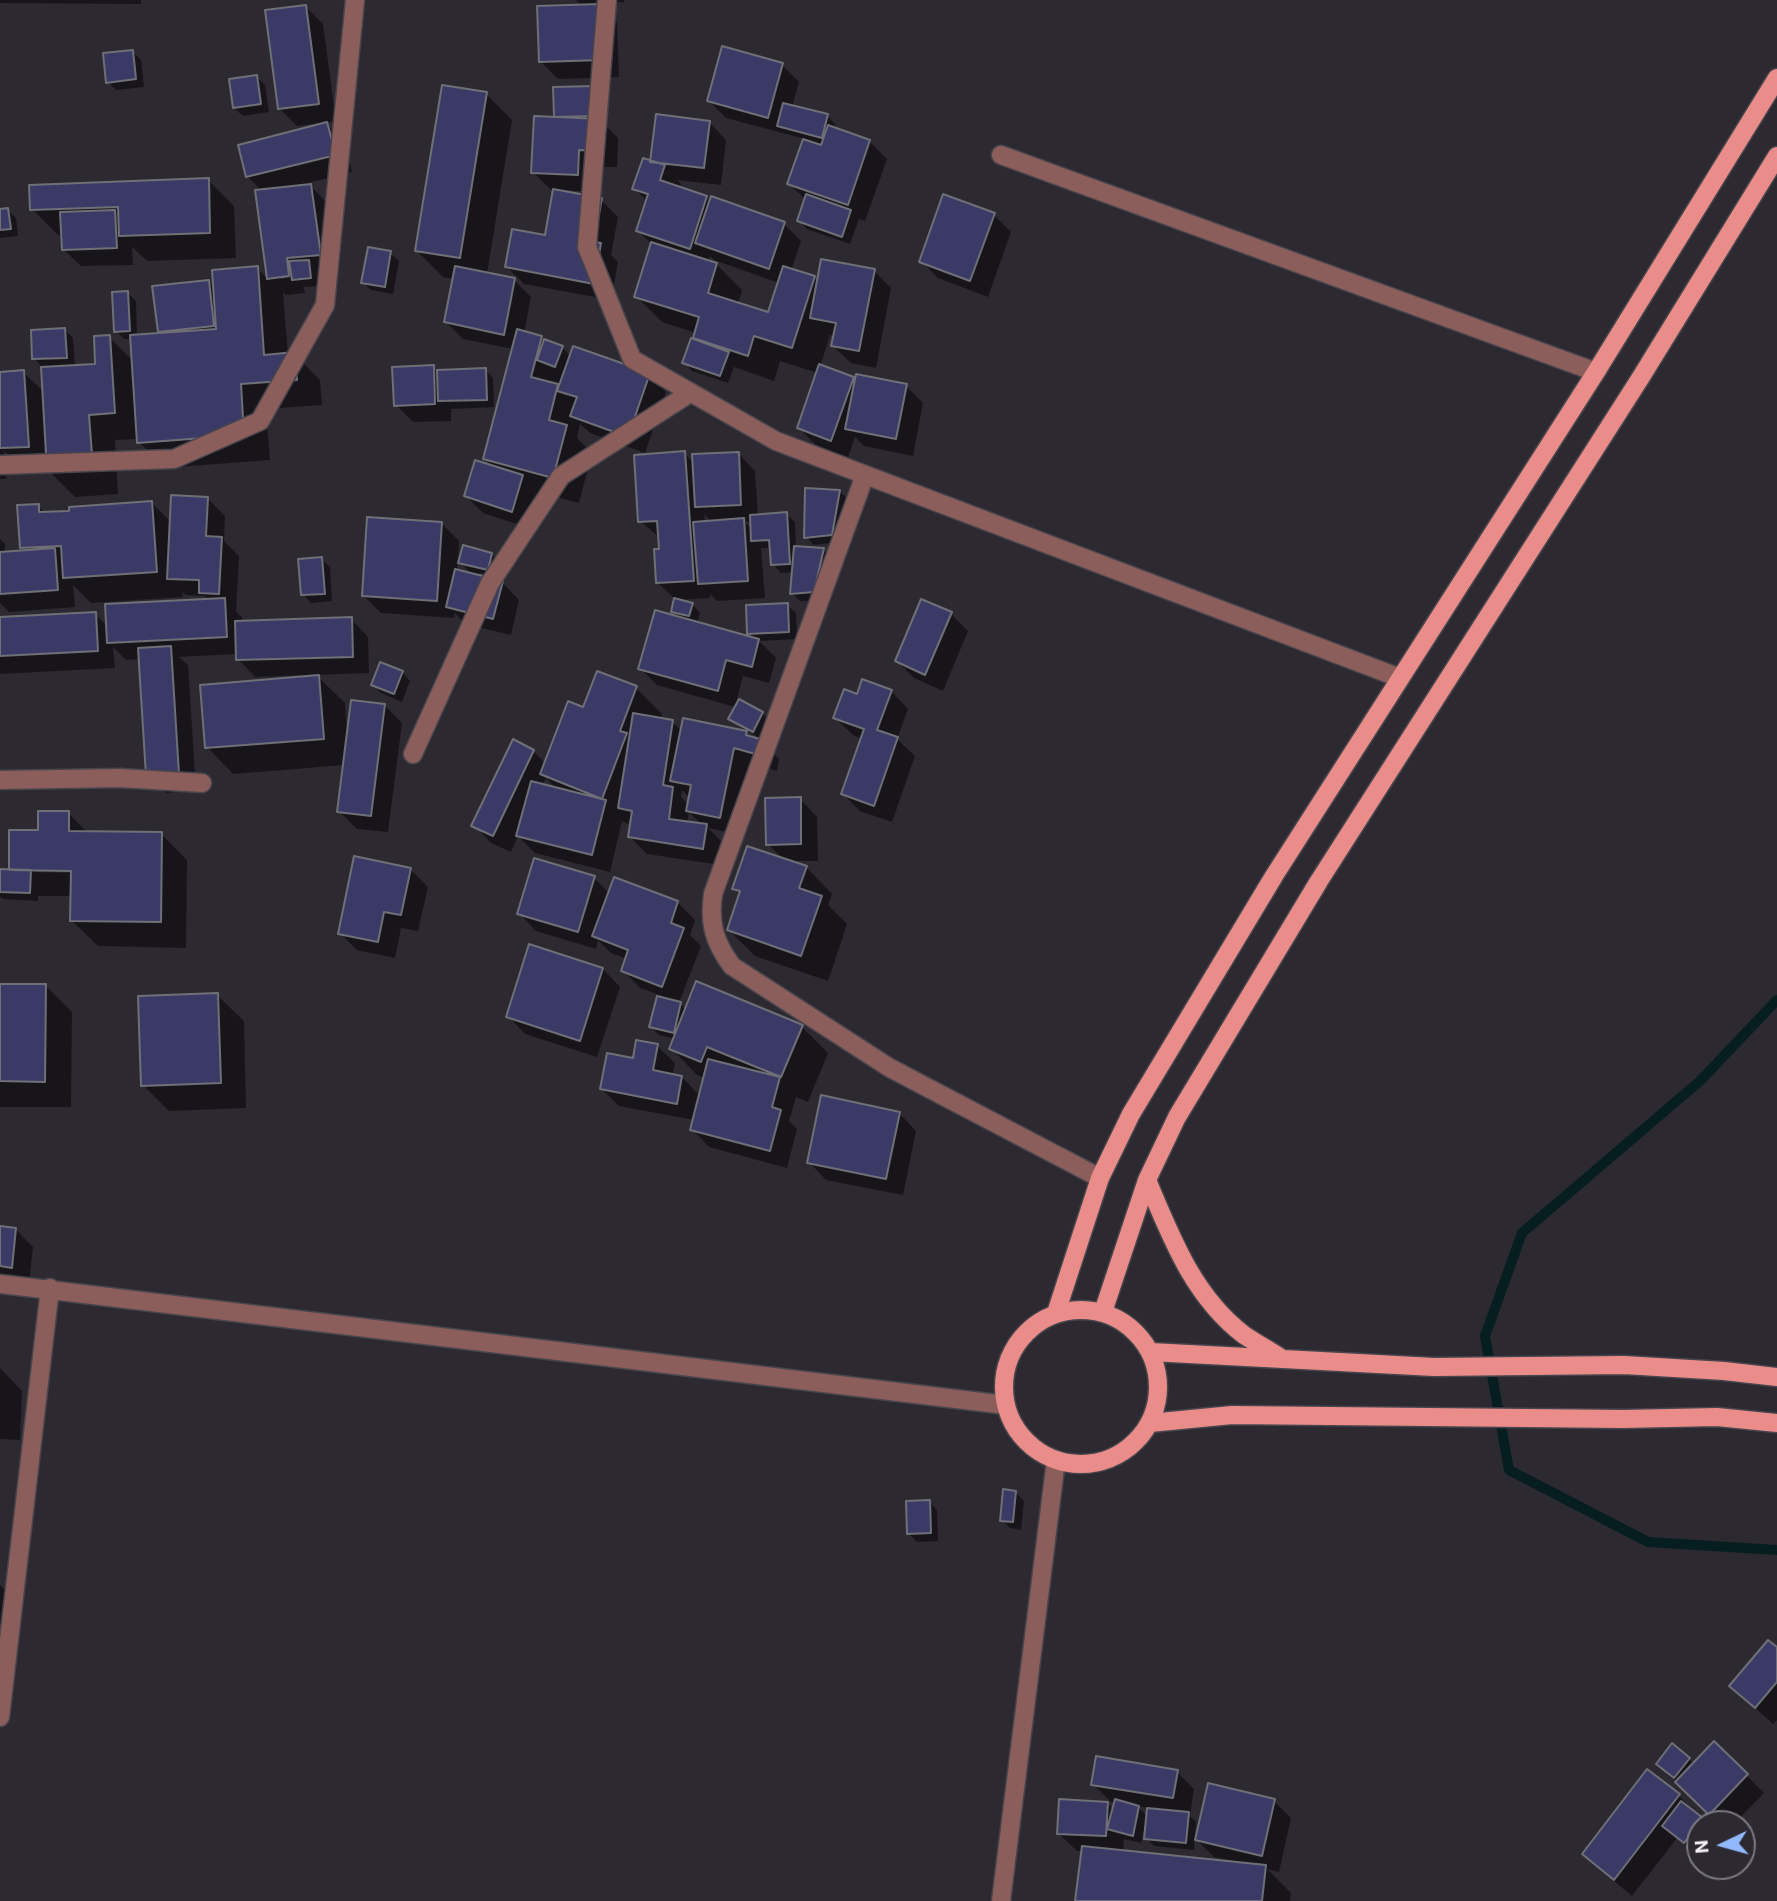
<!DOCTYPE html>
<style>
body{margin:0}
#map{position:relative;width:1777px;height:1901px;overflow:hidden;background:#2c2931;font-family:Roboto,sans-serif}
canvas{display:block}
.north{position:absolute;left:1686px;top:1810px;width:70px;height:70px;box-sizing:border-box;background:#2c2931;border:2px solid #7c7a81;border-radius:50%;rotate:265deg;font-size:19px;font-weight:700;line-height:28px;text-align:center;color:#f5f3f9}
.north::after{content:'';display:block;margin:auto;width:24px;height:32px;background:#91b8fd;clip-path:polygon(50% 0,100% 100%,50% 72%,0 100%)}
</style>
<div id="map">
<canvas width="1777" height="1901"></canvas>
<div class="north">N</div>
</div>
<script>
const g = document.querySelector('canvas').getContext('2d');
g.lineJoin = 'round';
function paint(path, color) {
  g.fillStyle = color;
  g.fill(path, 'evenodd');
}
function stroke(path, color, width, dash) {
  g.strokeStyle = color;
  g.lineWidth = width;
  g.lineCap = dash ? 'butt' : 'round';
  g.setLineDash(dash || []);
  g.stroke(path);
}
const shadow = new Path2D(`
 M 0,0 L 141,0 L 141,4 L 0,3 Z
 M 576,0 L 624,0 L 624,2 L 597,3 L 617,23 L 619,77 L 558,79 L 541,62 L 582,6 Z
 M 306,7 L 323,24 L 336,121 L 297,126 L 279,108 Z
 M 132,51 L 141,60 L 144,87 L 116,90 L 108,82 Z
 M 782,65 L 799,82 L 792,107 L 827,116 L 835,124 L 834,129 L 869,141 L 887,159 L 865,221 L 859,219 L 850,244 L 807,229 L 799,220 L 806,200 L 789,184 L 805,139 L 726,118 L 709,101 Z
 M 257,77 L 265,85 L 269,112 L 243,116 L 234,108 Z
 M 555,89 L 605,125 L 618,138 L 617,167 L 596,167 L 595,192 L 563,190 L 563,193 L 601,200 L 618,217 L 611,255 L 618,262 L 611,300 L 524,284 L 506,266 L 546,237 L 555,190 L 551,190 L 533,172 L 558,119 L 556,116 Z
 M 486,94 L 512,120 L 487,274 L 514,280 L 531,297 L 524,333 L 562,347 L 571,357 L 649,375 L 666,392 L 645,453 L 590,433 L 580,424 L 577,438 L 592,453 L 579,503 L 540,493 L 529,528 L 483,513 L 466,496 L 493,467 L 485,459 L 513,349 L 463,339 L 446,322 L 454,279 L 443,277 L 417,251 Z
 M 709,122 L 726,140 L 721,185 L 677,180 L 681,184 L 680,188 L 707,197 L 711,202 L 784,224 L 801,241 L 791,271 L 814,278 L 819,283 L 874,271 L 891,288 L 876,368 L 851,363 L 833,346 L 835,336 L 830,335 L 820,367 L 853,378 L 857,382 L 906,386 L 923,403 L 913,456 L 864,446 L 855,437 L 848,457 L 816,445 L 799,428 L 818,373 L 780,361 L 774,381 L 734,367 L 728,383 L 692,371 L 684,362 L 702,344 L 695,337 L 696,333 L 662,322 L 636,296 L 652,244 L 638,231 L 648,202 L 634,188 L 652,163 ZM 710,256 L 714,260 L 779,283 L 769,314 L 738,304 L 742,290 L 716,264 L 708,262 Z
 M 326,124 L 344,142 L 352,172 L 308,183 L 327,203 L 337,272 L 317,274 L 319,286 L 304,287 L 305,293 L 286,295 L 283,292 L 288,355 L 294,354 L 320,380 L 322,405 L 266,409 L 270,460 L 165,468 L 139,442 L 139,439 L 115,440 L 118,494 L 75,497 L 49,471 L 18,465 L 4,451 L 6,479 L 0,479 L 0,373 L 23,372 L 44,392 L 42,367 L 34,358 L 65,330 L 73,338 L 75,367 L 97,365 L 109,337 L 133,361 L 132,339 L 124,339 L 116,331 L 128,293 L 136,301 L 137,336 L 163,335 L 159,331 L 209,282 L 215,288 L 257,268 L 269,280 L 257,192 L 262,191 L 247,176 ZM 297,273 L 298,276 L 281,279 L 281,275 Z
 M 208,180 L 234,206 L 236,258 L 147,261 L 132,247 L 133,265 L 81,266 L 63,249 L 63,235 L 58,235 L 32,209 Z
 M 8,210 L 16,218 L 18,236 L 0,238 L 0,211 Z
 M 994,215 L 1011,232 L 988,297 L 938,278 L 921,261 Z
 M 390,253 L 399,261 L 393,294 L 371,290 L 363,282 Z
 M 433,367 L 437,371 L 485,370 L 493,378 L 494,407 L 451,409 L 451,421 L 413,422 L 396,405 Z
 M 684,453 L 694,463 L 738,453 L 755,471 L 758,516 L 786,514 L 795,522 L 796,548 L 823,550 L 831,558 L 822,600 L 800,601 L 792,593 L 794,572 L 781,573 L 773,564 L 772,548 L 761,548 L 765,598 L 717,601 L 710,594 L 710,598 L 677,600 L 692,604 L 700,613 L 697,623 L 756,640 L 749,633 L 787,605 L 796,613 L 797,639 L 759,641 L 776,658 L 769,683 L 743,676 L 735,707 L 657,685 L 640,668 L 680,619 L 673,611 L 676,600 L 658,583 L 660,538 L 640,521 ZM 704,514 L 712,522 L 705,523 ZM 745,522 L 752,522 L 752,529 Z
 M 839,491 L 848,499 L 840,542 L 814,545 L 806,537 Z
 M 208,499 L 225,516 L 224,541 L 239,556 L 236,612 L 242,617 L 242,622 L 351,619 L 368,637 L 369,673 L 316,675 L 345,703 L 347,734 L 384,705 L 402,723 L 388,832 L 357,829 L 339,811 L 345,765 L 233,774 L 207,747 L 303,678 L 303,675 L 255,677 L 238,659 L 237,654 L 179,657 L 188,665 L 196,790 L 166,793 L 148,775 L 140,659 L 126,660 L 113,647 L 115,668 L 0,674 L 0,619 L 95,614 L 107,626 L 209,600 L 205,596 L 186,595 L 182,592 L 183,597 L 91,603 L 73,585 L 75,607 L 9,612 L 0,603 L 0,539 L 5,544 L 5,553 L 26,552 L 22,547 L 38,506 L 46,514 L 152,503 L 172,523 Z
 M 442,524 L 459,541 L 457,571 L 473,575 L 460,562 L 491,554 L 499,563 L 496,577 L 480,573 L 479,577 L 502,582 L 519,600 L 511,635 L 465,624 L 455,613 L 454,618 L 381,613 L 364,596 Z
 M 321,559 L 330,567 L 332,601 L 311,603 L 303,594 Z
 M 951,614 L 968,631 L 943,691 L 914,678 L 897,661 Z
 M 402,672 L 410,681 L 402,702 L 381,693 L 373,685 Z
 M 636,688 L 662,714 L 660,720 L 672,722 L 682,731 L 747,733 L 753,739 L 762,741 L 779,759 L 777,771 L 752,764 L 737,834 L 708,828 L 723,843 L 720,865 L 647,854 L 630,837 L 631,816 L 628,824 L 622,821 L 610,872 L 535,853 L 518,836 L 511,852 L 491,843 L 474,825 L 533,751 L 546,764 L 583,709 ZM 546,778 L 557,789 L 542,786 ZM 682,790 L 689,797 L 689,805 L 681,797 ZM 689,812 L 703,826 L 687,823 Z
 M 891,691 L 908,709 L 897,739 L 915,756 L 892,822 L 860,811 L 843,794 L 862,739 L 853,735 L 835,718 L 858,696 Z
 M 762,713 L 770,722 L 761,739 L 739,726 L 730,718 Z
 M 800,799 L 817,817 L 818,861 L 789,861 L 806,867 L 832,894 L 828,905 L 847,924 L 828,981 L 755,956 L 729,930 L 741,894 L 734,888 L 784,860 L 768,844 Z
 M 68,813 L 88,833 L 161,834 L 187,860 L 186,948 L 98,946 L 71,920 L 72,896 L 38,896 L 38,901 L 3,899 L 0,897 L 0,871 L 11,872 L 40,832 ZM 34,869 L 80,870 L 80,873 L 34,872 Z
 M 410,869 L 428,887 L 418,931 L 401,928 L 395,958 L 357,950 L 340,933 Z
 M 594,878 L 610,894 L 677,902 L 695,920 L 690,935 L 701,946 L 679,1003 L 686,1010 L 802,1027 L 828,1053 L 808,1102 L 796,1097 L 789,1121 L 797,1129 L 787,1168 L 709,1147 L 692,1129 L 694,1120 L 619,1106 L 602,1089 L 634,1060 L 657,1046 L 675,1063 L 672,1076 L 682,1077 L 700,1096 L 705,1078 L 697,1075 L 671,1048 L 675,1039 L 659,1035 L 651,1027 L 668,998 L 640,988 L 623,970 L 627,959 L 611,953 L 598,940 L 596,949 L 536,931 L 519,913 Z
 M 603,969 L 620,987 L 597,1057 L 525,1034 L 508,1016 Z
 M 0,985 L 46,986 L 72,1012 L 71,1107 L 0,1107 Z
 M 217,995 L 244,1021 L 246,1108 L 169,1111 L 143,1085 Z
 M 899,1113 L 916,1131 L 903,1195 L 826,1180 L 809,1162 Z
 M 0,1228 L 16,1230 L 33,1247 L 29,1284 L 0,1281 Z
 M 0,1368 L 22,1391 L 20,1440 L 0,1439 Z
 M 1015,1492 L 1024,1501 L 1021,1530 L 1010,1528 L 1002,1520 Z
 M 929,1501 L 937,1510 L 938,1541 L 917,1542 L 909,1534 Z
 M 0,1585 L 11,1596 L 15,1679 L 0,1679 Z
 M 1777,1649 L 1777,1720 L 1773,1724 L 1731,1686 Z
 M 1714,1743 L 1764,1793 L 1734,1824 L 1721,1824 L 1666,1772 L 1689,1759 L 1694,1764 Z
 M 1648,1771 L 1679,1796 L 1707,1824 L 1700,1824 L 1700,1841 L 1693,1850 L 1677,1838 L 1632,1896 L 1602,1871 L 1584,1854 Z
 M 1177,1772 L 1194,1789 L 1190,1816 L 1196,1822 L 1194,1850 L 1154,1846 L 1146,1838 L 1147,1825 L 1145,1825 L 1141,1843 L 1124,1839 L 1123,1852 L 1234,1864 L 1234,1861 L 1214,1857 L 1196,1839 L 1274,1801 L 1291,1818 L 1279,1872 L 1267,1869 L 1291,1893 L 1290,1901 L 1077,1901 L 1083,1851 L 1077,1851 L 1059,1834 L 1107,1803 L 1114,1810 L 1116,1802 L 1111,1802 L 1093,1784 ZM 1137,1806 L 1148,1808 L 1148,1817 Z`);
const stream = new Path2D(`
 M 1777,1000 L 1700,1081 L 1522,1233 L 1485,1336 L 1509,1470 L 1648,1542 L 1777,1550`);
const building = new Path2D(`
 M 600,4 L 602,60 L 539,62 L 537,6 Z
 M 306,5 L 319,104 L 278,109 L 265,10 Z
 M 722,46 L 783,63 L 768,118 L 707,101 Z
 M 133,50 L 136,79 L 106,83 L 103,53 Z
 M 257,75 L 261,104 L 233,108 L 229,79 Z
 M 442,85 L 487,92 L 460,258 L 415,251 Z
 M 596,86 L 598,116 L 554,117 L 553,87 Z
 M 783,103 L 828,114 L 822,138 L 777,126 Z
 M 656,114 L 710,121 L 704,168 L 650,162 Z
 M 534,116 L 602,119 L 600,151 L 579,150 L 578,175 L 531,173 Z
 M 327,122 L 336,155 L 246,177 L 238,145 Z
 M 828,125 L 870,140 L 848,205 L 787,184 L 803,139 L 821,145 Z
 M 643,158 L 665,165 L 660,180 L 707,196 L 690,249 L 636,231 L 648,194 L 632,189 Z
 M 209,178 L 210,233 L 119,236 L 118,207 L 30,210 L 29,185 Z
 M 311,184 L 321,255 L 287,258 L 289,276 L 267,279 L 255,190 Z
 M 553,189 L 602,198 L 594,242 L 601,243 L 594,284 L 505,267 L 512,229 L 545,235 Z
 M 806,194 L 851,210 L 842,237 L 797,221 Z
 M 943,194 L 995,213 L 970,281 L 919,262 Z
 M 711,196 L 785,222 L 769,269 L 695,243 Z
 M 8,208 L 11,229 L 0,230 L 0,209 Z
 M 115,210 L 117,248 L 62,250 L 60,212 Z
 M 651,242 L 717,263 L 708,293 L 768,312 L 783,266 L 815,276 L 792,348 L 754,336 L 748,356 L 693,338 L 699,317 L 634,297 Z
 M 368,247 L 391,251 L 385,287 L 361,283 Z
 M 821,259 L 875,269 L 859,351 L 831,346 L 836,323 L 810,318 Z
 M 309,260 L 311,278 L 292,280 L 289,261 Z
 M 258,266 L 264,355 L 295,352 L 297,380 L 241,384 L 244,435 L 137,443 L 130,335 L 216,329 L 212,270 Z
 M 455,266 L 515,278 L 504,335 L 444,322 Z
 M 209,280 L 214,326 L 158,332 L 152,286 Z
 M 128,291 L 130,331 L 114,332 L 112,292 Z
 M 65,328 L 67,358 L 32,359 L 31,330 Z
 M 517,329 L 542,336 L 531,377 L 558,384 L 549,420 L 567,425 L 553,478 L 483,459 Z
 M 110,335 L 115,413 L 89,415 L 93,468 L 47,471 L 41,367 L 95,364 L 94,336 Z
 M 691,338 L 729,352 L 720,376 L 682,363 Z
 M 544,339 L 563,346 L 555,367 L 537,360 Z
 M 573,346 L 650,373 L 628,437 L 570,416 L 577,397 L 557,391 Z
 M 819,364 L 854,377 L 831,441 L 797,428 Z
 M 434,365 L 435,404 L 394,406 L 392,367 Z
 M 486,368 L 487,400 L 438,401 L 437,370 Z
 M 24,370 L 29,447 L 0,448 L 0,372 Z
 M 856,374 L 907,384 L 896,439 L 845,429 Z
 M 685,451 L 694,581 L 656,583 L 654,549 L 659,549 L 657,521 L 638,522 L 634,455 Z
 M 739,452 L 741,505 L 695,507 L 692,454 Z
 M 475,460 L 523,475 L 512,512 L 464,496 Z
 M 805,488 L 840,490 L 832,535 L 804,538 Z
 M 171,495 L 208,497 L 206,536 L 222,537 L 219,594 L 199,593 L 199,580 L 167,579 Z
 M 152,501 L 157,572 L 63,578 L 61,546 L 20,548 L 17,505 L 39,504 L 39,512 L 69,511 L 69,507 Z
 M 787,512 L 790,564 L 771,565 L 769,540 L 751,541 L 750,515 Z
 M 367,517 L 442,522 L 437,601 L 362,596 Z
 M 744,518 L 748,581 L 698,584 L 693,522 Z
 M 463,545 L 492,553 L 488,570 L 458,563 Z
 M 794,546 L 824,548 L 814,592 L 790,594 Z
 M 55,548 L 58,590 L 0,594 L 0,552 Z
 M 322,557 L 325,594 L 301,595 L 298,559 Z
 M 455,569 L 503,581 L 493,619 L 446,607 Z
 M 225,598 L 227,637 L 107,643 L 105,604 Z
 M 674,598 L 693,603 L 689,616 L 671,612 Z
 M 921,599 L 952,612 L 925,675 L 895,661 Z
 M 788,603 L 789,632 L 747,634 L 746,605 Z
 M 655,610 L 759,639 L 752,667 L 726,660 L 718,691 L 638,669 Z
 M 96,612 L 98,651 L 0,656 L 0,617 Z
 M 352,617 L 353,657 L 236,660 L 235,621 Z
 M 171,646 L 179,774 L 146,776 L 138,648 Z
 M 380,662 L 403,671 L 394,694 L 371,685 Z
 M 597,671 L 637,686 L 620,731 L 627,733 L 602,799 L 540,774 L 568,701 L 583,707 Z
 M 319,675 L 324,739 L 205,748 L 200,685 Z
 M 862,679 L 892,690 L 877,730 L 898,737 L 874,806 L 841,794 L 864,729 L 833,718 L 844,689 L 857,694 Z
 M 739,699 L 763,712 L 753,732 L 728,719 Z
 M 351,700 L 385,704 L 371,816 L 337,812 Z
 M 633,713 L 673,720 L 663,785 L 673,787 L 669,819 L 707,824 L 703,849 L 628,837 L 632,811 L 618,808 Z
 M 683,718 L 747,731 L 746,735 L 763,740 L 759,755 L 734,748 L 720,818 L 686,811 L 691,785 L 670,781 Z
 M 513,739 L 534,750 L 493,836 L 471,826 Z
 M 531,781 L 606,800 L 592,855 L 516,836 Z
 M 801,797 L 801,844 L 766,845 L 765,798 Z
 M 38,811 L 69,811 L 69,831 L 162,832 L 161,922 L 70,921 L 71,871 L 9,870 L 9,830 L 38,830 Z
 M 747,846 L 807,866 L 799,888 L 822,896 L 801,956 L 727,930 L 740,891 L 732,889 Z
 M 354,856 L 411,868 L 401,915 L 384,912 L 378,942 L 338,934 Z
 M 534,858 L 595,876 L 578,932 L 517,914 Z
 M 0,869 L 31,870 L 30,893 L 0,892 Z
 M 614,877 L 678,901 L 671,923 L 684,928 L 662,987 L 621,971 L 628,950 L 592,936 Z
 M 529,944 L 603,968 L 580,1041 L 506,1017 Z
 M 696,981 L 803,1025 L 781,1077 L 707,1047 L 701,1062 L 669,1049 Z
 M 0,984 L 46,984 L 45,1082 L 0,1081 Z
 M 218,993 L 221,1083 L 141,1086 L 138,996 Z
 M 657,996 L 681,1002 L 674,1033 L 649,1027 Z
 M 636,1040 L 658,1044 L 653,1070 L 682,1076 L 677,1104 L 600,1089 L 607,1053 L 633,1058 Z
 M 708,1059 L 780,1077 L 772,1107 L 781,1110 L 770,1151 L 690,1130 Z
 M 821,1095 L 900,1112 L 886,1179 L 807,1163 Z
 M 0,1226 L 16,1228 L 12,1268 L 0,1266 Z
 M 1003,1489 L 1016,1491 L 1013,1522 L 1000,1521 Z
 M 930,1500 L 931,1533 L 907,1534 L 906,1501 Z
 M 1768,1640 L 1777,1647 L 1777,1682 L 1755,1708 L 1729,1686 Z
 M 1714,1741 L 1748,1774 L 1709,1815 L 1675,1782 Z
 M 1672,1743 L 1690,1758 L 1674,1778 L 1656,1764 Z
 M 1096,1756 L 1178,1770 L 1173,1798 L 1091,1785 Z
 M 1647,1769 L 1680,1794 L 1614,1880 L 1582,1854 Z
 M 1208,1783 L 1275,1799 L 1262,1856 L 1195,1840 Z
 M 1059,1799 L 1108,1802 L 1106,1836 L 1057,1834 Z
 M 1115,1799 L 1139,1806 L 1133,1836 L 1107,1829 Z
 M 1681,1801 L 1703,1818 L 1684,1843 L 1662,1826 Z
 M 1147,1808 L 1189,1812 L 1186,1843 L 1144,1839 Z
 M 1082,1846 L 1266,1865 L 1262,1901 L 1075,1901 Z`);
const minor = new Path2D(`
 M 607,0 L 587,247 L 632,359 L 776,441 L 1400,678
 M 1001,155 L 1596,372
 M 0,465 L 174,459 L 260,421 L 325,305 L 355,0
 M 865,475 L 713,894 C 709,923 714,942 732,966 L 890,1068 L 1100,1178
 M 413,754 L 490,583 L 561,476 L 690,393
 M 0,780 L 120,778 L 202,783
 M 0,1284 L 1006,1405
 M 0,1717 L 50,1288
 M 1001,1901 L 1056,1460`);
const major = new Path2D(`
 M 1147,1180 C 1171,1237 1193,1296 1244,1335 C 1256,1343 1269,1350 1281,1358
 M1004 1387a77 77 0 1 1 154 0a77 77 0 1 1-154 0Z
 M 1103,1312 L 1147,1180 L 1177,1117 L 1319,881 L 1641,377 L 1777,156
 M 1056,1313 L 1100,1178 L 1131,1114 L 1274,876 L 1596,372 L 1777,78
 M 1151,1352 L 1434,1367 L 1624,1365 L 1724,1371 L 1777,1377
 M 1150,1423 L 1232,1415 L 1623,1419 L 1717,1417 L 1777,1423`);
paint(shadow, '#0007');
stroke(stream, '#061e20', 10);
paint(building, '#3b3a66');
stroke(building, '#6f6f78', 2);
stroke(minor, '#48454d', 21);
stroke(major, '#48454d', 21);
stroke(minor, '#8b5d5b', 18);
stroke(major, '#ea8c89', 18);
</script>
